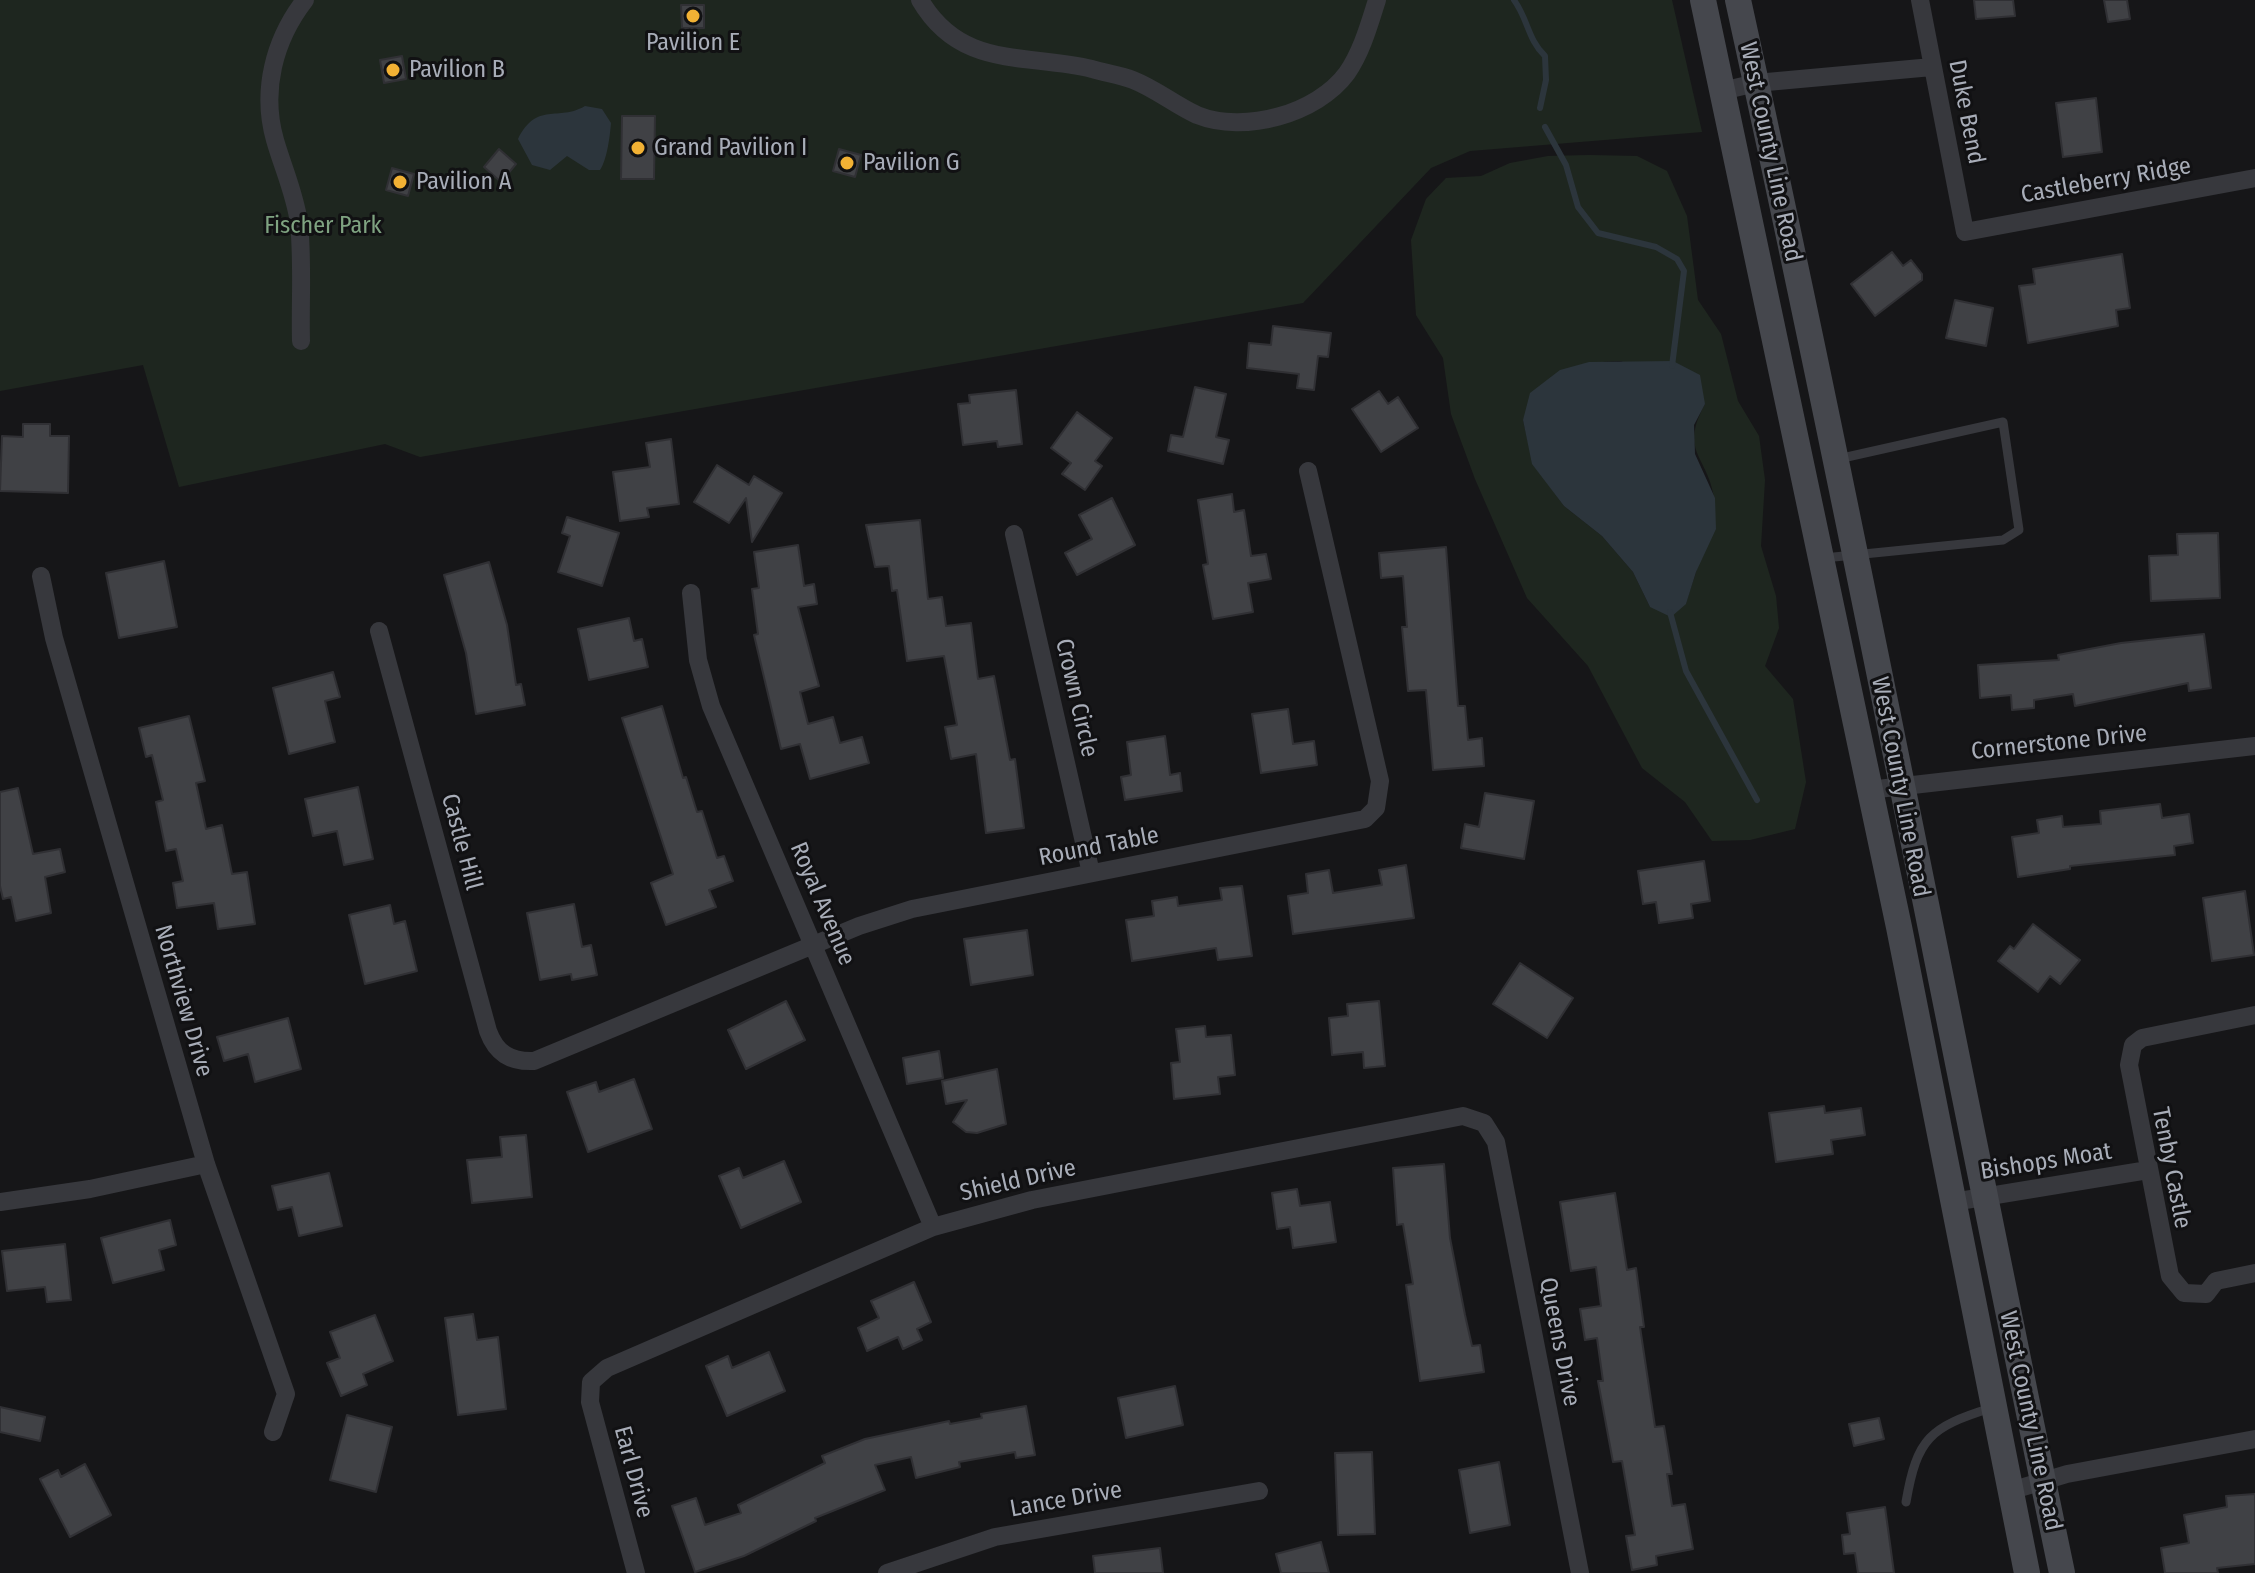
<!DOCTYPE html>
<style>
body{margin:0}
canvas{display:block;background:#161618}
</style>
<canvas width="2255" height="1573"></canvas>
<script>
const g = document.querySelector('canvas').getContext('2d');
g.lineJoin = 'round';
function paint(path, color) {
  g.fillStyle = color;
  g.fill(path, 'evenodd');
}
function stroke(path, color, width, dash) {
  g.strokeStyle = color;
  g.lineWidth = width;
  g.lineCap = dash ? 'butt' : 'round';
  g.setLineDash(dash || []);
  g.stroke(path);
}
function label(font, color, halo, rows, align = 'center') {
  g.font = font + ' "Fira Sans Condensed",sans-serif';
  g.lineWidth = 6;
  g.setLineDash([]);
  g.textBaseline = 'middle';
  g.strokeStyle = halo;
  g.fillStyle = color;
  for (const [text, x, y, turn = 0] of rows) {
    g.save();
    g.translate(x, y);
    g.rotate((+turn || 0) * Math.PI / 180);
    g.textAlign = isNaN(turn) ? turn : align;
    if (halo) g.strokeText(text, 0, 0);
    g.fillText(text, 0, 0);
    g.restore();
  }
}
const green = new Path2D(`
 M 0,0 L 1672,0 L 1702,132 L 1470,151 L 1431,168 L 1303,303 L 420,457 L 385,444 L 179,487 L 143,365 L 0,391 Z
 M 1589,155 L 1637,156 L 1667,171 L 1687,216 L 1698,300 L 1721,334 L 1738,401 L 1759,436 L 1765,480 L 1761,546 L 1776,596 L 1779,628 L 1765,666 L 1793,699 L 1806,782 L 1795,829 L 1750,840 L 1712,841 L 1685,802 L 1642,768 L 1588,666 L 1527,598 L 1475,479 L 1451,414 L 1443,358 L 1416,315 L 1411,240 L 1426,199 L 1446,178 L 1481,176 L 1510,163 L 1548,156 ZM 1621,361 L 1705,404 C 1679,452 1707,455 1714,497 C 1717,513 1692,584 1686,604 L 1650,607 L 1633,572 L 1602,536 L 1564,506 L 1533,464 L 1523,420 C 1559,372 1558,363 1621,361 Z`);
const water = new Path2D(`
 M 585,106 L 602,109 L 611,123 C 610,136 607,160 600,170 L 589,170 L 567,156 L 550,170 L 532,165 L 518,139 C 537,101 558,122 585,106 Z
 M 1673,361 L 1700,375 L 1705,404 L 1694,425 L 1695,454 L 1715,498 L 1716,529 L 1696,572 L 1686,604 L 1671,617 L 1650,607 L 1633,572 L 1602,536 L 1564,506 L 1532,464 L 1523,420 L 1530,393 L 1560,370 L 1589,362 Z`);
const stream = new Path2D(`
 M 1514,0 C 1528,19 1528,40 1545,56 L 1546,80 L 1540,108
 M 1545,127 L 1566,165 L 1578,207 L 1598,233 L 1656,247 L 1677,259 L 1684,271 L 1672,366
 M 1670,612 L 1686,671 L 1757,800`);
const building = new Path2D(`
 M 1974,0 L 2013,0 L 2015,16 L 1976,19 Z
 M 2104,0 L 2127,0 L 2130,19 L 2108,22 Z
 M 681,5 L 704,5 L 704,28 L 682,28 Z
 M 402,56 L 406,79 L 384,83 L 380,60 Z
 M 2096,98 L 2102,152 L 2063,157 L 2056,103 Z
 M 622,116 L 655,116 L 654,179 L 621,179 Z
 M 499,149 L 516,164 L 501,182 L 484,167 Z
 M 839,149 L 861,155 L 855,177 L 833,171 Z
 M 392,168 L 414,174 L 408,196 L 386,190 Z
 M 1892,252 L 1903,266 L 1911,260 L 1922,274 L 1922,280 L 1875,316 L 1851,284 Z
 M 2122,254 L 2130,308 L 2116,310 L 2118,326 L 2028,343 L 2019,286 L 2035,284 L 2033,269 Z
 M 1955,300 L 1993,308 L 1986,346 L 1946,338 Z
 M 1273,326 L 1331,333 L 1328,357 L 1318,356 L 1314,390 L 1297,388 L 1299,374 L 1247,368 L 1249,343 L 1271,345 Z
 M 1195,387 L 1226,394 L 1216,437 L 1229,440 L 1223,464 L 1168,451 L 1171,435 L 1183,437 Z
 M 1016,390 L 1022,444 L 998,447 L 997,441 L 963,445 L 958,404 L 970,403 L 969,395 Z
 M 1379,391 L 1388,404 L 1398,397 L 1418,428 L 1381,452 L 1352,409 Z
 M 1077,412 L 1112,438 L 1095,461 L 1102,466 L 1085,490 L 1062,474 L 1071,463 L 1051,448 Z
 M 23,424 L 50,424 L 50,436 L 69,436 L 68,493 L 0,491 L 2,436 L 23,437 Z
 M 671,439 L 679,504 L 647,508 L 649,517 L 620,521 L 613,472 L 650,467 L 646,443 Z
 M 717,465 L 749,485 L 754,476 L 782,493 L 752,542 L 746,498 L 729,523 L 694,502 Z
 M 1232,494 L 1234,512 L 1244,510 L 1251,556 L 1266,554 L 1271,579 L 1248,583 L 1253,612 L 1213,619 L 1203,565 L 1208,564 L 1198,500 Z
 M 1112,498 L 1135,545 L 1077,575 L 1065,553 L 1092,539 L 1079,515 Z
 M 567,517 L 619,533 L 602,586 L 558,572 L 570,536 L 562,533 Z
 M 920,520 L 928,599 L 942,597 L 946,626 L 971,623 L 978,679 L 994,676 L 1010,760 L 1015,759 L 1024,828 L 986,833 L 976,754 L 951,759 L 945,727 L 957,725 L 944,656 L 907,661 L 897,590 L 892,591 L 889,566 L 875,567 L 866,525 Z
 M 2218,533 L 2220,598 L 2151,601 L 2149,556 L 2178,555 L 2177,534 Z
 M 798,545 L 804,586 L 814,584 L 817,604 L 798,607 L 819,686 L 800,692 L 808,724 L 833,717 L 840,743 L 862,737 L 869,763 L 810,779 L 800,744 L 781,749 L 754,635 L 758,634 L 752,589 L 759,588 L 754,552 Z
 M 1446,547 L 1458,706 L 1465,706 L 1468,740 L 1482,738 L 1484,766 L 1433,770 L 1426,690 L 1408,691 L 1402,627 L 1407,627 L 1403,576 L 1381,578 L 1379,553 Z
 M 164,561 L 177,627 L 119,638 L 106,573 Z
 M 489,562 L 507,625 L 516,685 L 521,684 L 525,705 L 476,714 L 466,653 L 444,575 Z
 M 629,618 L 634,641 L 642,639 L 648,667 L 589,680 L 578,629 Z
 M 2204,634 L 2211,688 L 2189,691 L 2188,683 L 2075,706 L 2073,694 L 2034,700 L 2034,708 L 2012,710 L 2011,695 L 1980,698 L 1978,665 L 2059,660 L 2058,655 L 2121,643 Z
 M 333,672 L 340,697 L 325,701 L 335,742 L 289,754 L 273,688 Z
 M 662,706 L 683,778 L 686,777 L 697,812 L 702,811 L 717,858 L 724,856 L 733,881 L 709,890 L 716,907 L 666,925 L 651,883 L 673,874 L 622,718 Z
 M 1288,709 L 1293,744 L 1314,741 L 1317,765 L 1261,773 L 1252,714 Z
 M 189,716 L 205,781 L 196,783 L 206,829 L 222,825 L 232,874 L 247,872 L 255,924 L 218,929 L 214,903 L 177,908 L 173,883 L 183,881 L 176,849 L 166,851 L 156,802 L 163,800 L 152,755 L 146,757 L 139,728 Z
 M 1165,736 L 1170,775 L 1180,773 L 1182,791 L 1125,800 L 1121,777 L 1131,775 L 1127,742 Z
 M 358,787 L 373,859 L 344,865 L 337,831 L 313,836 L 305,799 Z
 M 18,788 L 33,854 L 60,849 L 65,872 L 45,877 L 51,913 L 16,921 L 11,897 L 3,899 L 0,886 L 0,792 Z
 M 1485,793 L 1534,801 L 1524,859 L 1461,848 L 1465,824 L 1479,827 Z
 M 2160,804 L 2162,818 L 2189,814 L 2193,843 L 2174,846 L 2175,855 L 2070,866 L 2070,869 L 2018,877 L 2012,837 L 2039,833 L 2037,820 L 2062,816 L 2063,827 L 2101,824 L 2100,811 Z
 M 1704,861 L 1710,901 L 1691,904 L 1693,918 L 1659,923 L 1656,902 L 1643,904 L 1638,871 Z
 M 1406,865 L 1414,918 L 1293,934 L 1288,896 L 1308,893 L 1306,874 L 1329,870 L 1333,893 L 1382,885 L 1379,870 Z
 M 1242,886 L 1252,956 L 1218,960 L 1216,948 L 1132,961 L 1126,920 L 1154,916 L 1152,901 L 1177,897 L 1178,906 L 1222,900 L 1220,888 Z
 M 2245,891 L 2254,955 L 2212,961 L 2203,898 Z
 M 574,904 L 582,947 L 591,945 L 597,975 L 572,980 L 571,974 L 540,980 L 527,913 Z
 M 390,905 L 394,924 L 405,921 L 417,971 L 365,984 L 349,915 Z
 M 2033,924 L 2080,960 L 2060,984 L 2050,976 L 2038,992 L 1998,961 L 2010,946 L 2014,949 Z
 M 1027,930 L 1033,975 L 971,985 L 964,939 Z
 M 1520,963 L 1573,998 L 1547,1038 L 1493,1004 Z
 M 786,1001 L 805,1040 L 746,1069 L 728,1030 Z
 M 1379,1001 L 1385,1066 L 1364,1068 L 1363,1052 L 1332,1055 L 1329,1018 L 1348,1016 L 1347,1004 Z
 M 288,1018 L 301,1069 L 255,1082 L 248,1054 L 224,1061 L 217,1037 Z
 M 1205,1026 L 1206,1037 L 1231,1035 L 1235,1075 L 1218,1077 L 1220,1094 L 1174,1099 L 1171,1063 L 1180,1062 L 1176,1029 Z
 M 939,1051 L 943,1078 L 907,1084 L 903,1058 Z
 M 997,1069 L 1006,1124 L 977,1133 L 966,1132 L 953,1122 L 967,1100 L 946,1104 L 942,1081 Z
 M 634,1079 L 652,1129 L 588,1152 L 567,1092 L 596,1082 L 599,1092 Z
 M 1824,1106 L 1825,1113 L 1861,1108 L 1865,1135 L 1831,1140 L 1833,1154 L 1776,1162 L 1769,1113 Z
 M 526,1135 L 532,1197 L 472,1203 L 467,1160 L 502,1157 L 500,1137 Z
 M 784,1161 L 801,1202 L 741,1228 L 719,1176 L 739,1168 L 743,1178 Z
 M 1444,1164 L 1450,1238 L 1465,1315 L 1472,1346 L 1480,1345 L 1484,1372 L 1420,1381 L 1406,1285 L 1413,1284 L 1403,1224 L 1397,1225 L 1393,1168 Z
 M 329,1173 L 342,1226 L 299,1236 L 292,1207 L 278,1210 L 272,1186 Z
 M 1297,1189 L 1300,1206 L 1330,1202 L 1336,1242 L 1293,1248 L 1290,1227 L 1277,1229 L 1272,1193 Z
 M 1615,1193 L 1627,1270 L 1636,1268 L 1644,1327 L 1640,1327 L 1655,1427 L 1664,1426 L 1672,1474 L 1667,1474 L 1672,1506 L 1685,1504 L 1693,1549 L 1656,1556 L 1657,1565 L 1632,1570 L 1626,1536 L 1635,1535 L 1622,1461 L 1613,1462 L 1598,1381 L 1603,1381 L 1597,1338 L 1585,1340 L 1580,1309 L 1601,1306 L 1596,1267 L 1571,1271 L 1560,1202 Z
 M 170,1220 L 176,1245 L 159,1250 L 164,1270 L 113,1283 L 101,1238 Z
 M 65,1244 L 71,1300 L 47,1302 L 45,1287 L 7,1291 L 2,1251 Z
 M 914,1282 L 931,1322 L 917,1329 L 922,1340 L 903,1349 L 898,1337 L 867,1351 L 858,1328 L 879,1318 L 871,1301 Z
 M 473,1314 L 477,1340 L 498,1337 L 506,1409 L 458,1415 L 445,1318 Z
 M 375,1315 L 393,1361 L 363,1374 L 367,1385 L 341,1396 L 327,1363 L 340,1358 L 330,1332 Z
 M 769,1352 L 785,1391 L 727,1416 L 706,1366 L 728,1356 L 732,1368 Z
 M 1175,1386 L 1183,1425 L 1126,1438 L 1118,1398 Z
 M 1026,1406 L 1035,1455 L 1016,1458 L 1015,1452 L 959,1462 L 960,1467 L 916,1478 L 911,1457 L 875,1465 L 885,1490 L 815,1518 L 816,1521 L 744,1556 L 695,1572 L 672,1506 L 696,1498 L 705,1525 L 741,1513 L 738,1505 L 825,1463 L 822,1456 L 865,1439 L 949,1421 L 950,1424 L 982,1418 L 981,1414 Z
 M 0,1407 L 45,1417 L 40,1441 L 0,1432 Z
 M 347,1415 L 392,1427 L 376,1492 L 330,1480 Z
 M 1879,1418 L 1884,1439 L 1854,1446 L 1849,1424 Z
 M 1372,1452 L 1375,1534 L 1338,1535 L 1335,1453 Z
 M 1499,1462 L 1510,1525 L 1470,1533 L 1459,1470 Z
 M 85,1464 L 111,1515 L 70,1537 L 40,1479 L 58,1470 L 61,1477 Z
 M 2255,1494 L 2255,1564 L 2217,1568 L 2218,1573 L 2165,1573 L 2161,1548 L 2189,1543 L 2184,1515 L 2227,1507 L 2226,1496 Z
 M 1885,1507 L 1894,1573 L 1858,1573 L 1855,1553 L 1844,1554 L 1842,1535 L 1850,1534 L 1847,1513 Z
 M 1321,1542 L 1329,1573 L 1281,1573 L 1276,1554 Z
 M 1160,1548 L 1163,1573 L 1095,1573 L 1093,1556 Z`);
const service = new Path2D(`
 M 1824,558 L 2003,540 L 2019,530 L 2003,422 L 1838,459
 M 1906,1502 C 1917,1438 1930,1427 1991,1408`);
const minor = new Path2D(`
 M 920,0 C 961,70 1026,53 1092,69 C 1105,73 1121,75 1133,80 C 1156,89 1175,105 1197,115 C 1244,134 1317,114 1347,73 C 1362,51 1369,25 1377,0
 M 1920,0 L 1965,232 L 2255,178
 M 1722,91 L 1756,83 L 1932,67
 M 301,341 C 300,302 303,262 299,223 C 295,194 283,168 275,140 C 261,91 274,40 305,0
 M 1014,534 L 1091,873
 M 41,576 L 54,638 L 206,1164 L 286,1394 L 273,1432
 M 691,593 L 698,660 L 711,706 L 933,1227
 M 379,631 L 488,1031 C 496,1053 510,1062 534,1061 L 859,926 L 912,909 L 1365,819 L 1376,808 L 1380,781 L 1308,471
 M 1869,790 L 2255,746
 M 2255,1015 L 2142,1038 L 2133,1045 L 2129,1065 L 2170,1276 L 2184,1293 L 2206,1294 L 2216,1281 L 2255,1273
 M 0,1202 L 90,1189 L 206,1164
 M 1953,1202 L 2148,1170
 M 2010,1491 L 2067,1474 L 2255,1439
 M 636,1573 L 590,1402 L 591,1382 L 607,1368 L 933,1227 L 1032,1200 L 1463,1116 L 1484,1123 L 1496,1142 L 1580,1573
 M 887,1573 L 995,1537 L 1259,1491`);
const secondary = new Path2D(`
 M 1703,0 L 1899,927 L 2027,1573
 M 1738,0 C 1853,523 1953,1049 2062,1573`);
const markers = [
 [693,16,8,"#f2b134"],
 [393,70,8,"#f2b134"],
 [638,148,8,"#f2b134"],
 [847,163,8,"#f2b134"],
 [400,182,8,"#f2b134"]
];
const poiNames = [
 ["Pavilion E",693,43,"center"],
 ["Pavilion B",409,70],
 ["Grand Pavilion I",654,148],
 ["Pavilion G",863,163],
 ["Pavilion A",416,182]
];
const streetNames = [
 ["Duke Bend",1966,112,79],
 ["West County Line Road",1770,152,78],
 ["Castleberry Ridge",2106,181,-10],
 ["Crown Circle",1076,698,77],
 ["Cornerstone Drive",2059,743,-6],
 ["West County Line Road",1900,787,79],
 ["Castle Hill",461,842,75],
 ["Round Table",1099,847,-11],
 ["Royal Avenue",822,904,67],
 ["Northview Drive",183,1001,74],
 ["Bishops Moat",2046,1162,-9],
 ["Tenby Castle",2171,1168,79],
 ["Shield Drive",1018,1181,-13],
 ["Queens Drive",1559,1342,79],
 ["West County Line Road",2030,1421,78],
 ["Earl Drive",633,1472,75],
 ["Lance Drive",1066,1500,-10]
];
const parkNames = [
 ["Fischer Park",323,226]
];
paint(green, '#1e261f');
paint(water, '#2c353c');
stroke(stream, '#2c353c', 6);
paint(building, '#404145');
stroke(building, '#303034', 2);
stroke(service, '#37383d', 9);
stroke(minor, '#37383d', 18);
stroke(secondary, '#45474d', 26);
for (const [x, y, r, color] of markers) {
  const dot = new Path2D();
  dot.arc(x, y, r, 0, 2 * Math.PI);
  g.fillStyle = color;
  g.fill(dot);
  stroke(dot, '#111113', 3);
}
label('24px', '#a8adb8', '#111113', poiNames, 'left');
label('24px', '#a8adb8', '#111113', streetNames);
label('24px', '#7fa381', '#111113', parkNames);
</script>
